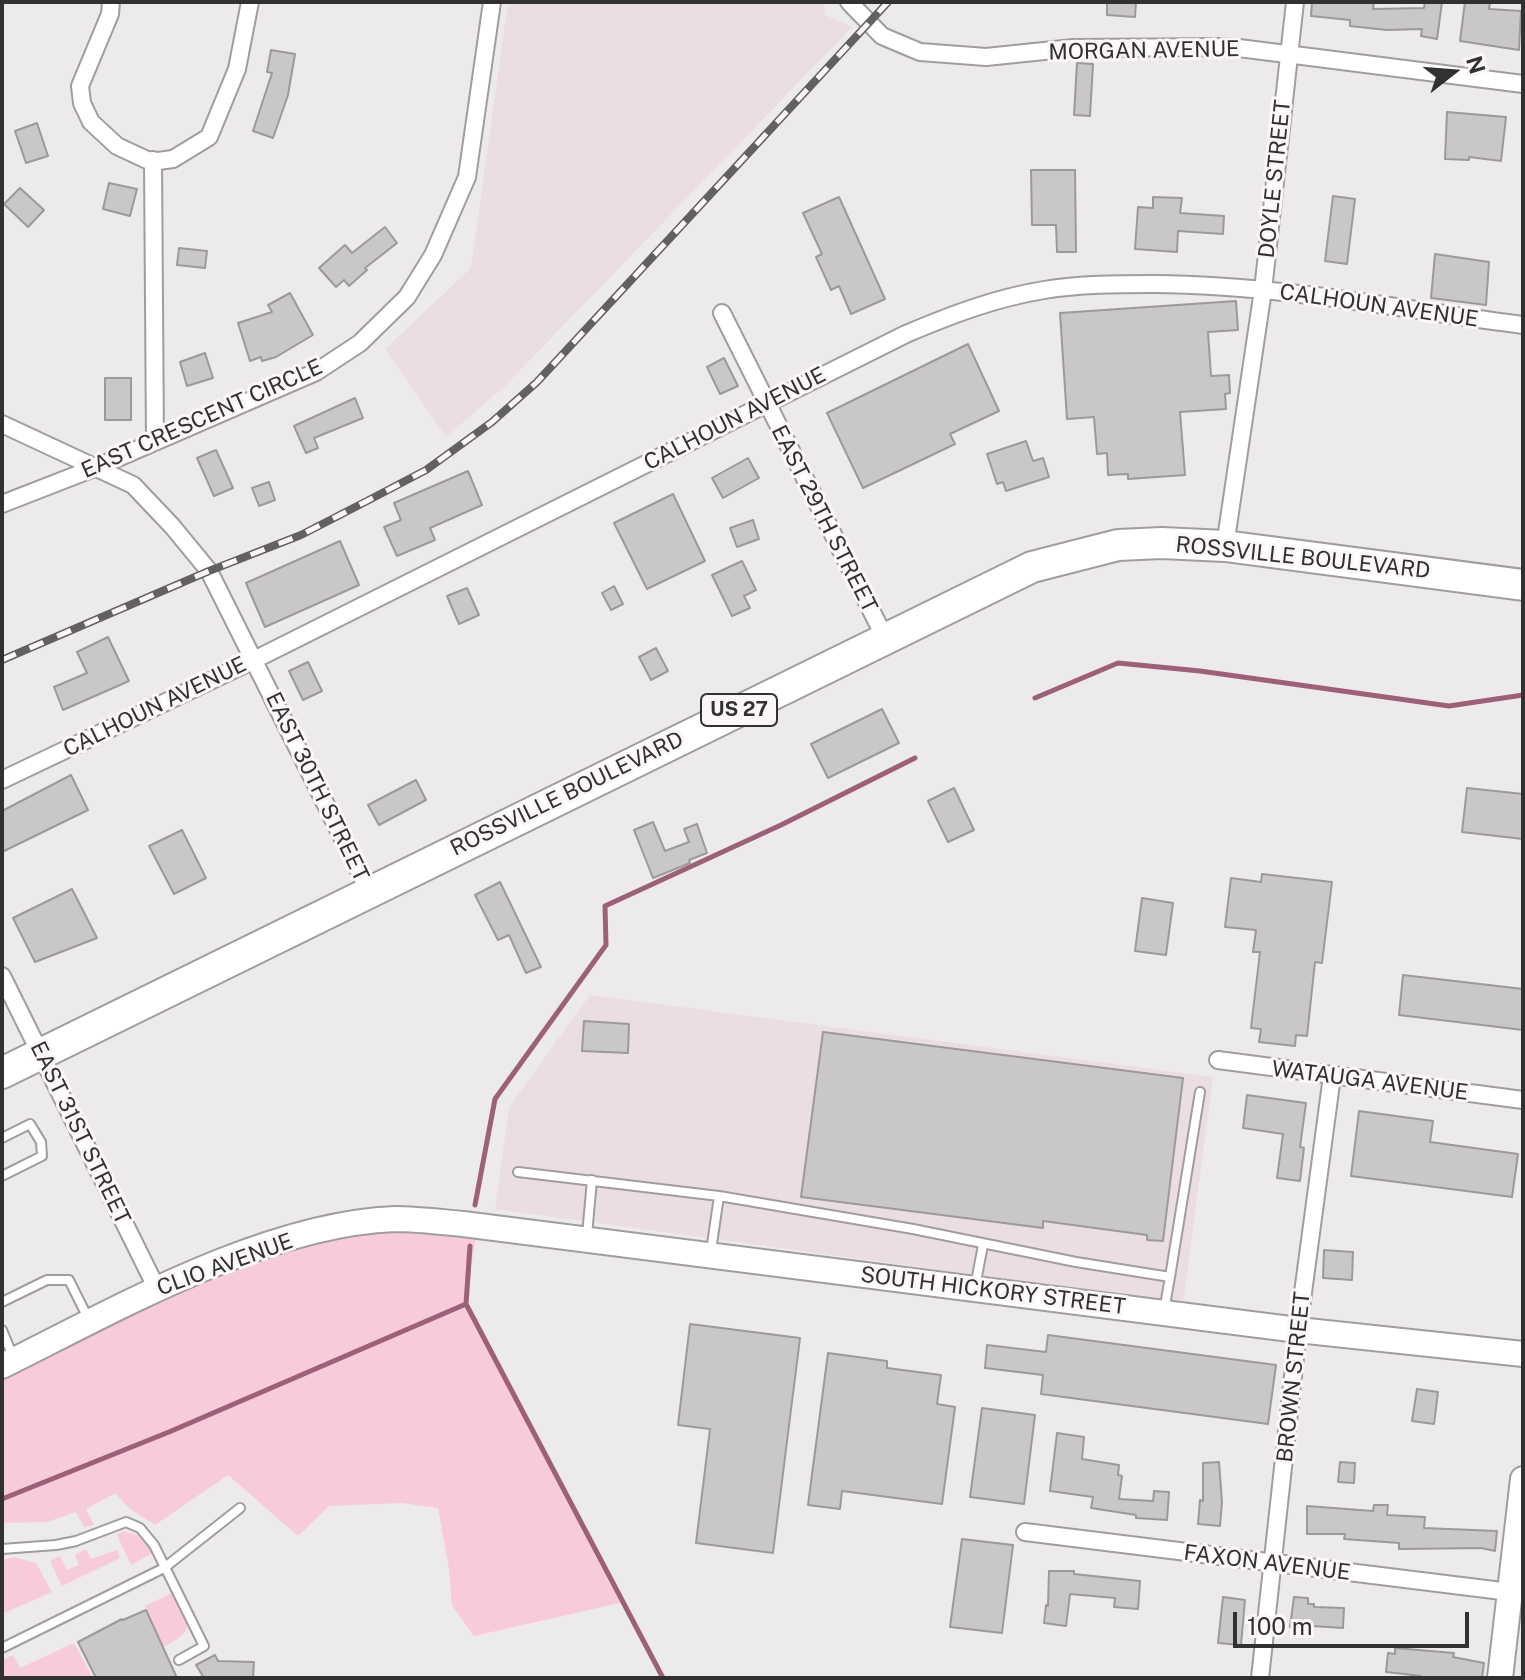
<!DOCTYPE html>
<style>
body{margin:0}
#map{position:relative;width:1525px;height:1680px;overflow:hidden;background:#edeaeb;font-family:"Public Sans",sans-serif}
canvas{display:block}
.frame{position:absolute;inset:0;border:4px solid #323131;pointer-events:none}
.north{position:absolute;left:1413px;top:32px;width:80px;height:80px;-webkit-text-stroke:6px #fbf7f8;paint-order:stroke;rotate:73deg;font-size:22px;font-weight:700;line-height:32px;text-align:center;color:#323131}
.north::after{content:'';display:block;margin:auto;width:28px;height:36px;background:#323131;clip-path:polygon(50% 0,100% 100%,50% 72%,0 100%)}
.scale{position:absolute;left:1233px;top:1612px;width:236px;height:36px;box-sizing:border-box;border:4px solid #323131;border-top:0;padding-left:10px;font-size:24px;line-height:28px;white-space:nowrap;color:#323131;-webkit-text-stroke:6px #fbf7f8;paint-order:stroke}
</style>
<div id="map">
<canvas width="1525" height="1680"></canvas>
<div class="frame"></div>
<div class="north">N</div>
<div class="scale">100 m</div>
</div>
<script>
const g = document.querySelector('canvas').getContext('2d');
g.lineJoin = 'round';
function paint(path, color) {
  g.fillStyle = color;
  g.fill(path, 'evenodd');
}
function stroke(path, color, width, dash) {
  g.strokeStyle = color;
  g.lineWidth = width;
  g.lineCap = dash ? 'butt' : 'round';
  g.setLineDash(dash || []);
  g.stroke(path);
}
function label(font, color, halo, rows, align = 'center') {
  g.font = font + ' "Public Sans",sans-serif';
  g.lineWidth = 6;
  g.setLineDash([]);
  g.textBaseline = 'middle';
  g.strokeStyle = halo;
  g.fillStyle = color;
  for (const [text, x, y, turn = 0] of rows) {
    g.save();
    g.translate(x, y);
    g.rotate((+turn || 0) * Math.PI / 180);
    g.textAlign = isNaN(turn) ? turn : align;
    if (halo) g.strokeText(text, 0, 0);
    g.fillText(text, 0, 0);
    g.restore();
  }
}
const built = new Path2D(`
 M 508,2 L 824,2 L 825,15 L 852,27 L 504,387 L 446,437 L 385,349 L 471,268 Z
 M 590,995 L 1213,1077 L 1183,1303 L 495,1209 L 509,1107 Z`);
const green = new Path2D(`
 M 381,1231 L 445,1231 L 476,1236 L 465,1306 L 620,1603 L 474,1636 L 452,1605 L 449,1569 L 438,1508 L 402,1503 L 329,1506 L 298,1536 L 228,1475 L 155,1525 C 138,1513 128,1511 116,1493 L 86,1509 L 94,1525 L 84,1527 L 76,1512 L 47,1522 L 2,1523 L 2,1375 L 183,1286 L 287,1250 Z
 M 123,1531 L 144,1537 L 152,1553 L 131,1565 L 117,1535 Z
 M 86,1549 L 91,1559 L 117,1550 L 120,1558 L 62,1586 L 50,1561 L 60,1556 L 67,1570 L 79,1565 L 75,1555 Z
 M 13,1557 L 36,1563 L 52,1592 L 2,1614 L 2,1560 Z
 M 174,1592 C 189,1623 198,1630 163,1647 L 145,1606 Z
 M 74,1643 L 93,1678 L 3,1678 L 2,1660 L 13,1655 L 20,1668 Z`);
const stream = new Path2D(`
 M 1035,698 L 1118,663 L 1200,671 L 1449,706 L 1523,695
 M 475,1205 L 495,1099 L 606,945 L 605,906 L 781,825 L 915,758
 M 470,1246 L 466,1304 L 663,1678
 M 2,1499 L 169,1432 L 466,1304`);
const building = new Path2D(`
 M 1107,2 L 1136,2 L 1135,17 L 1107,15 Z
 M 1312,2 L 1374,2 L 1373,9 L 1424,8 L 1425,2 L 1442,2 L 1437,39 L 1421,36 L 1422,29 L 1387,30 L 1350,26 L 1350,20 L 1311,16 Z
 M 1465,2 L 1490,2 L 1489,9 L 1521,11 L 1519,50 L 1460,41 Z
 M 271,50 L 295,54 L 288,95 L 273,138 L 253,131 L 272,73 L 267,72 Z
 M 1077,63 L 1093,64 L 1090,116 L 1074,115 Z
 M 1447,112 L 1506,117 L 1501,161 L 1469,157 L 1469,160 L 1445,159 Z
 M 37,123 L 48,156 L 26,163 L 15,131 Z
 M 1031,170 L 1075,170 L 1076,252 L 1057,252 L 1056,225 L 1032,225 Z
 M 109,183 L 137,189 L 130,216 L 103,209 Z
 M 20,188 L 44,210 L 28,227 L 4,204 Z
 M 1333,196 L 1355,199 L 1347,264 L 1325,261 Z
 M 839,197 L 885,299 L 851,314 L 839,286 L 831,290 L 816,257 L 822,254 L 803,213 Z
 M 1153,197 L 1182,198 L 1180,213 L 1224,216 L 1223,234 L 1178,231 L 1177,252 L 1135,249 L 1138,207 L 1153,208 Z
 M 385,227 L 397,243 L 365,268 L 367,270 L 349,286 L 344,280 L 336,287 L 319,268 L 345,245 L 352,253 Z
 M 179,248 L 207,251 L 205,268 L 177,265 Z
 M 1435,254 L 1489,262 L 1486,305 L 1431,298 Z
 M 290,293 L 313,335 L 276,357 L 262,361 L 261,357 L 250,361 L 238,323 L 272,312 L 268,305 Z
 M 1236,301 L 1238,330 L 1208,332 L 1211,376 L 1229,375 L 1230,393 L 1225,394 L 1226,409 L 1180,412 L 1185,475 L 1128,479 L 1128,474 L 1108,475 L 1107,453 L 1097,454 L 1094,417 L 1067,419 L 1060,313 Z
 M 968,344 L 999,411 L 950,434 L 955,444 L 863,488 L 827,413 Z
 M 205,353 L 213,378 L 187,386 L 180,362 Z
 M 724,358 L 738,386 L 720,394 L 707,367 Z
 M 105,378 L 131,378 L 131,420 L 105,420 Z
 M 355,398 L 363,418 L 314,438 L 318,448 L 306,453 L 294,426 Z
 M 1026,441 L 1033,461 L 1043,458 L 1049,477 L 1006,491 L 1003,482 L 997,484 L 987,454 Z
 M 216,450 L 233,488 L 214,496 L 197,458 Z
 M 748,458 L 759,478 L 723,498 L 712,478 Z
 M 468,471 L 482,505 L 430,528 L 435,540 L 397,556 L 384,527 L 401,520 L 394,503 Z
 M 269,482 L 275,500 L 259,506 L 252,488 Z
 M 673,494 L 705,561 L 647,589 L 614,523 Z
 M 753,520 L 759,539 L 737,547 L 730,528 Z
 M 340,541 L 359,585 L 265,627 L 246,583 Z
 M 742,561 L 756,590 L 744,596 L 750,608 L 732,616 L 712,575 Z
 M 614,586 L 623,604 L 611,610 L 602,593 Z
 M 467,588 L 479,615 L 459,624 L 447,596 Z
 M 108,637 L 129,681 L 63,710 L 54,687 L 87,673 L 77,652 Z
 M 656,648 L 668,671 L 651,680 L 639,657 Z
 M 308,662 L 322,691 L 303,700 L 289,671 Z
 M 882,709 L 899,743 L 828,778 L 811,744 Z
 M 71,775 L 88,810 L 2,852 L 2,811 Z
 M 416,780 L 426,800 L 379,825 L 368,805 Z
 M 954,788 L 974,830 L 948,842 L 928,801 Z
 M 1467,788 L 1523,794 L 1523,839 L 1462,832 Z
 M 653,822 L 665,851 L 689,842 L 684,829 L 697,824 L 707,853 L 689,860 L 690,863 L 653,878 L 634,830 Z
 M 182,830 L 206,878 L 174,894 L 149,846 Z
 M 1262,874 L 1332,882 L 1322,963 L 1315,962 L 1307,1036 L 1296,1035 L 1295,1046 L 1259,1042 L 1261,1029 L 1251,1028 L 1260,952 L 1253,952 L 1256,930 L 1225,927 L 1231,878 L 1261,882 Z
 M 500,882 L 541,967 L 526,973 L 509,935 L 498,940 L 475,895 Z
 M 72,889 L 97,938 L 35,962 L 13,918 Z
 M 1142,898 L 1173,903 L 1166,955 L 1135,951 Z
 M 1403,975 L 1523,989 L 1523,1030 L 1399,1015 Z
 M 584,1021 L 629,1024 L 628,1053 L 582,1051 Z
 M 823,1032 L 1183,1078 L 1163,1241 L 1147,1240 L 1147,1235 L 1043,1221 L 1043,1228 L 801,1197 Z
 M 1247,1095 L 1306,1103 L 1300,1147 L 1304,1148 L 1300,1181 L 1277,1178 L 1283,1134 L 1243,1128 Z
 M 1359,1111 L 1433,1121 L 1430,1142 L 1518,1154 L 1512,1197 L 1351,1176 Z
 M 1324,1250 L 1353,1252 L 1352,1280 L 1323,1278 Z
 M 690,1324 L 800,1338 L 773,1553 L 696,1543 L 710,1429 L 678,1425 Z
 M 1048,1335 L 1276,1365 L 1268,1424 L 1041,1394 L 1043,1375 L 985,1368 L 987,1345 L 1046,1352 Z
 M 828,1353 L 887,1361 L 887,1368 L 941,1375 L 937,1404 L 955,1407 L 942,1504 L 842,1491 L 840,1509 L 808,1505 Z
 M 1417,1389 L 1438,1392 L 1434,1424 L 1412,1421 Z
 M 982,1408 L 1035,1415 L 1024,1504 L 970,1497 Z
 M 1057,1433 L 1084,1437 L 1082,1459 L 1119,1465 L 1118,1475 L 1122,1476 L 1119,1499 L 1153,1501 L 1154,1491 L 1169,1492 L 1167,1520 L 1136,1518 L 1136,1515 L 1091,1508 L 1093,1497 L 1050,1491 Z
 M 1219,1462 L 1222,1502 L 1220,1526 L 1198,1524 L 1200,1500 L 1203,1501 L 1203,1463 Z
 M 1340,1462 L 1355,1463 L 1354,1483 L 1338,1482 Z
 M 1374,1505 L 1388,1505 L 1387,1515 L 1425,1517 L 1424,1528 L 1497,1531 L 1495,1551 L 1481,1548 L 1399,1549 L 1399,1543 L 1344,1539 L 1345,1534 L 1307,1534 L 1307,1506 L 1373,1511 Z
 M 962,1539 L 1013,1545 L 1002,1633 L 950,1627 Z
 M 1049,1571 L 1074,1571 L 1074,1574 L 1140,1581 L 1138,1609 L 1114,1607 L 1115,1598 L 1070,1594 L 1066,1626 L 1044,1623 L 1046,1605 L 1048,1606 Z
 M 1223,1597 L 1245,1600 L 1241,1645 L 1218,1643 Z
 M 1294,1597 L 1308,1598 L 1308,1604 L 1314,1604 L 1314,1607 L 1344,1608 L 1343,1628 L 1312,1626 L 1311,1634 L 1293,1632 L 1293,1627 L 1290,1627 Z
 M 146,1610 L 177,1678 L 96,1678 L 78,1642 L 122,1619 L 123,1620 Z
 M 1395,1648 L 1454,1653 L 1453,1657 L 1484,1663 L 1482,1678 L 1421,1678 L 1421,1676 L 1386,1672 L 1388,1653 L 1395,1654 Z
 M 215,1655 L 218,1661 L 254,1662 L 253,1678 L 204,1678 L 196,1665 Z`);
const lane = new Path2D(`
 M 2,1138 L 30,1124 L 41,1142 L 42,1156 L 2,1176
 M 518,1172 L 719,1196 L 913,1229 L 1076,1262 L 1170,1277 L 1164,1311
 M 587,1235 L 592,1180
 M 711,1251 L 719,1196
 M 1170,1277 L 1200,1092
 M 975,1287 L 983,1245
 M 2,1302 L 47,1280 L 69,1280 L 88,1318
 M 2,1330 L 14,1359
 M 2,1549 L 56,1545 L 76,1541 L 126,1522 L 140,1528 L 154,1545 L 204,1646 L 179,1660
 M 2,1648 L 164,1568 L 240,1508`);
const street = new Path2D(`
 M 111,2 L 110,14 L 80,86 L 82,103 L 91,122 L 117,146 L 147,160 L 158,161 L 173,159 L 209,137 L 237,69 L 250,2
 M 849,2 L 882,36 L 920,52 L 986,57 L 1073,48 L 1231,47 L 1523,84
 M 153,160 L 155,442
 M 722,313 L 885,638
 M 2,424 L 133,485 L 172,526 L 209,571 L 369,891
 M 2,504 L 97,467 L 316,372 L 360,343 L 407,297 L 433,255 L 467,177 L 492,2
 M 1225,546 L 1263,290 L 1295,2
 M 2,780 L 254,660 L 906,334 C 951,315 995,298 1044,290 C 1080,284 1118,284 1154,284 C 1278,285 1401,309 1523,325
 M 2,976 L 157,1289
 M 1218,1060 L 1523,1100
 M 1025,1532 L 1510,1592
 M 1260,1678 L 1298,1330 L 1332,1076`);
const secondary = new Path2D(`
 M 2,1366 C 117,1309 265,1224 395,1219 C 417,1219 441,1222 463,1224 L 1298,1330 L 1523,1354
 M 1500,1678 L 1523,1479`);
const highway = new Path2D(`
 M 2,1073 L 1032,567 L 1118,545 L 1162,543 L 1225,546 L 1523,585`);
const rail = new Path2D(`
 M 2,660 L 209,571 L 301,535 L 367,501 L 426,470 L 492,422 L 537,382 L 888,2`);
const shields = [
 [739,710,76]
];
const shieldNames = [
 ["US 27",739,710]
];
const streetNames = [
 ["MORGAN AVENUE",1144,51,-1],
 ["DOYLE STREET",1275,179,-84],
 ["CALHOUN AVENUE",1379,306,8],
 ["EAST CRESCENT CIRCLE",202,419,-24],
 ["CALHOUN AVENUE",735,419,-27],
 ["EAST 29TH STREET",824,519,63],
 ["ROSSVILLE BOULEVARD",1303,558,6],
 ["CALHOUN AVENUE",155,707,-26],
 ["EAST 30TH STREET",317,787,64],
 ["ROSSVILLE BOULEVARD",567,794,-26],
 ["WATAUGA AVENUE",1370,1081,7],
 ["EAST 31ST STREET",80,1133,64],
 ["CLIO AVENUE",225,1265,-20],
 ["SOUTH HICKORY STREET",993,1291,7],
 ["BROWN STREET",1294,1377,-84],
 ["FAXON AVENUE",1267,1563,7]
];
paint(built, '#ebdee2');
paint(green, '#f8cbda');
stroke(stream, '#9c6178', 5);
paint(building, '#cac7c8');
stroke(building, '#9c999a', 2);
stroke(lane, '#a19d9e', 12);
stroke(street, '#a19d9e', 20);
stroke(secondary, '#a19d9e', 28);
stroke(highway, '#a19d9e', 34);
stroke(lane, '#fff', 8);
stroke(street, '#fff', 16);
stroke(secondary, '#fff', 24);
stroke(highway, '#fff', 30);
stroke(rail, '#626061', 8);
stroke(rail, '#fbf7f8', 5, [15]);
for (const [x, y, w] of shields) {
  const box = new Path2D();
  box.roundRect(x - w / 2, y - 16, w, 32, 6);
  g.fillStyle = '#fbf7f8';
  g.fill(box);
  stroke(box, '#323131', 2);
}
label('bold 20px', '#323131', null, shieldNames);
label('22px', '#323131', '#fbf7f8', streetNames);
</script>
